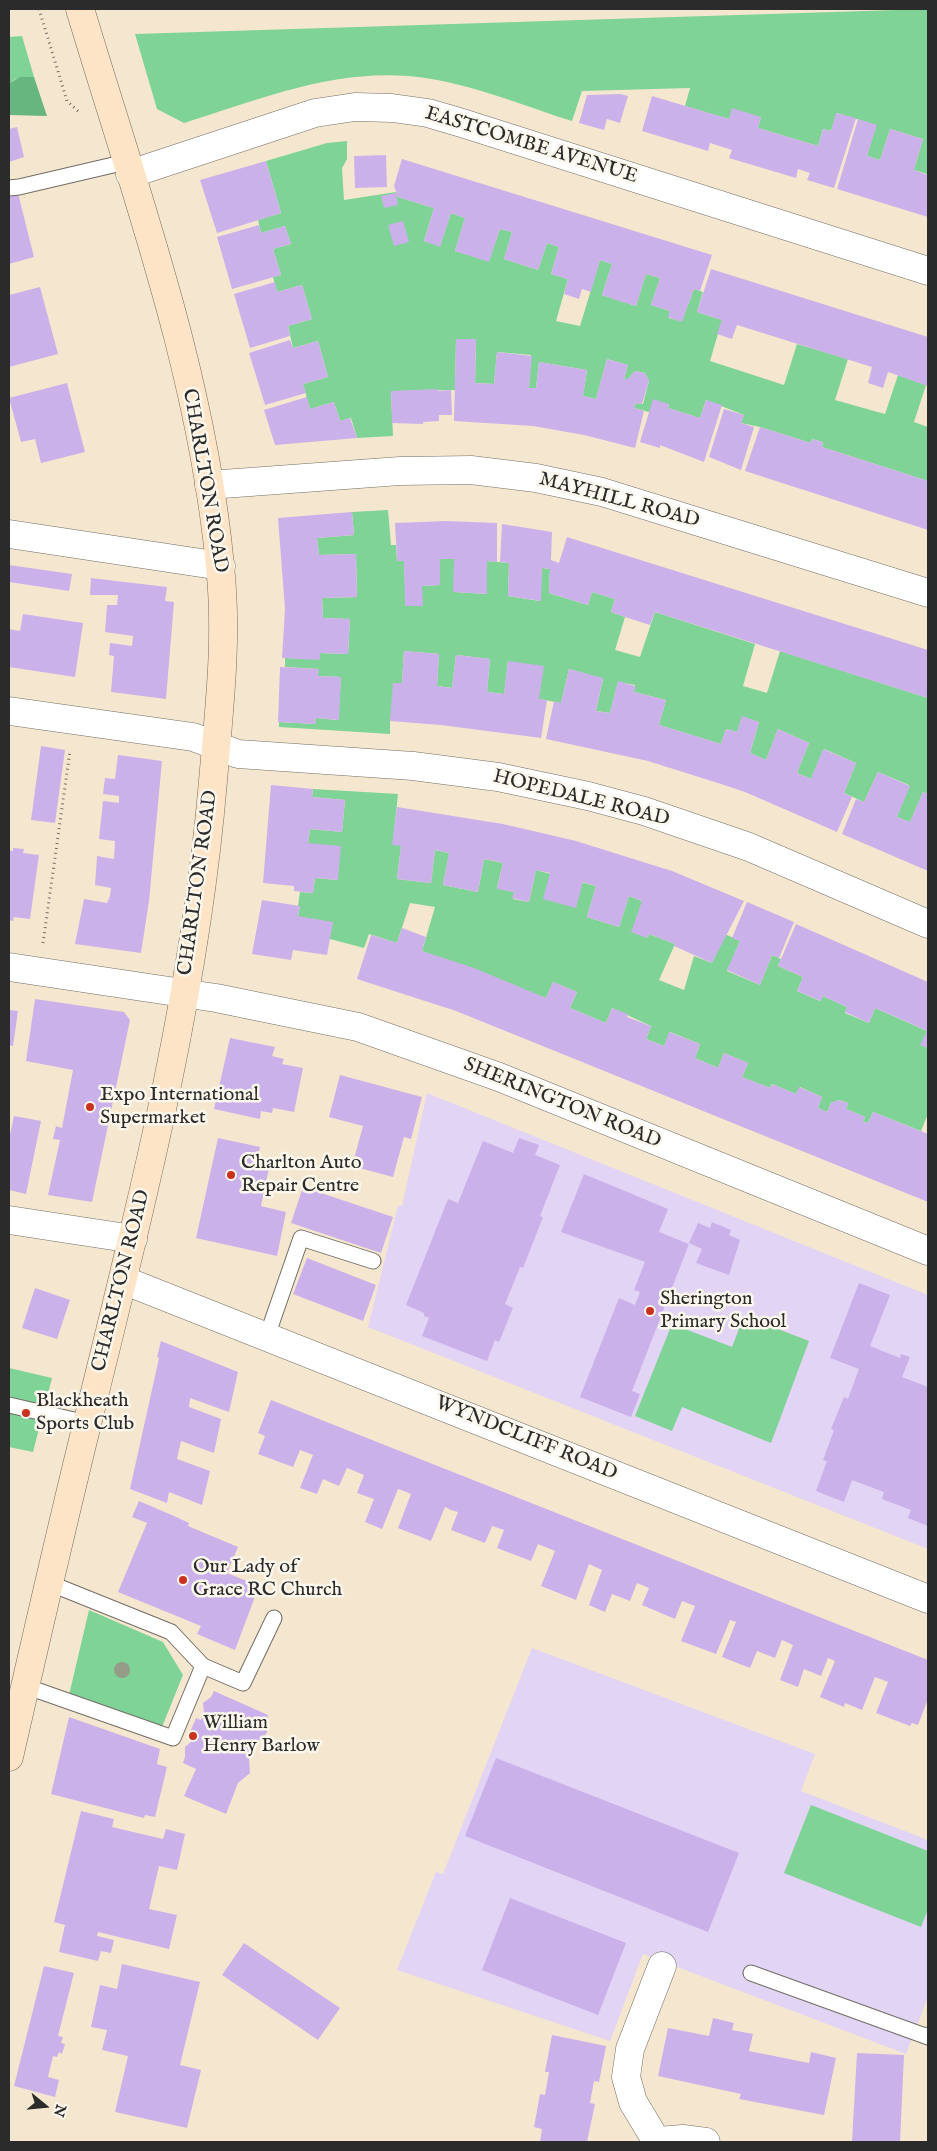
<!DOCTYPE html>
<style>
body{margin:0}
#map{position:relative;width:937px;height:2151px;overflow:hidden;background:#f5e7cf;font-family:"IM FELL English",serif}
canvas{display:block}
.frame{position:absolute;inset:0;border:10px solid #2b2b2b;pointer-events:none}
.north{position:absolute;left:20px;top:2081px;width:50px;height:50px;-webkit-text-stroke:4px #fbf7ec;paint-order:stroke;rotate:107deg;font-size:14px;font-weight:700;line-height:20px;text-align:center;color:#2b2b2b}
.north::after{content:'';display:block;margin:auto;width:18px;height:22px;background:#2b2b2b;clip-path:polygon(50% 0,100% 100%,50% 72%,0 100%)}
</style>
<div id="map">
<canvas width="937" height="2151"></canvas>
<div class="frame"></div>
<div class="north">N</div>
</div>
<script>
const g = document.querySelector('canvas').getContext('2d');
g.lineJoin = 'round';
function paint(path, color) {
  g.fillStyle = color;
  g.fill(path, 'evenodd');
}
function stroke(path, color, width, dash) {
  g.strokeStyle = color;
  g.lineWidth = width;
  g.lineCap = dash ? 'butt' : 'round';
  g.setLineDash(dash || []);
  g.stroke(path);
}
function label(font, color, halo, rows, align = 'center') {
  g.font = font + ' "IM FELL English",serif';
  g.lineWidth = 5;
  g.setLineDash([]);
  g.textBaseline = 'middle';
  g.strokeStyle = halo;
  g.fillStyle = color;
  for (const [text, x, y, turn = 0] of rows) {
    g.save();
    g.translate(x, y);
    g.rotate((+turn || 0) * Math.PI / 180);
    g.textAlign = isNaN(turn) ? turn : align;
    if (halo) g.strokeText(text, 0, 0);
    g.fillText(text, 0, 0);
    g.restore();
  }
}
const built = new Path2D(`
 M 427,1093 L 928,1295 L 928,1549 L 368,1327 L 398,1206 L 402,1206 Z
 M 532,1648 L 815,1754 L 801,1791 L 928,1840 L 928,1997 L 906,2054 L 643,1954 L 610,2041 L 397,1970 L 436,1872 L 443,1874 Z`);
const green = new Path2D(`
 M 928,9 L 927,174 L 914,170 L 923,139 L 890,129 L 880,160 L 867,156 L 876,125 L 837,113 L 831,131 L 823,129 L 818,146 L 758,128 L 761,117 L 729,119 L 685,106 L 690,88 L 582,91 L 572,121 C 521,105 462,80 408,76 C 330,70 257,100 184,123 L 157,109 L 135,34 Z
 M 22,36 L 34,77 C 24,77 13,76 9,87 L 9,37 Z
 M 347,141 L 347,159 L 342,168 L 344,200 L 396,192 L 398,197 L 434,208 L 424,241 L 440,246 L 451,213 L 465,218 L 455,251 L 489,261 L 500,229 L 512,232 L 504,259 L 538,270 L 547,243 L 559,247 L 551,274 L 568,279 L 556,321 L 580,326 L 600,260 L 612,264 L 602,295 L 636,306 L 646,274 L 660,278 L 651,305 L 670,311 L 669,318 L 682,321 L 694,289 L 703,292 L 697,312 L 722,320 L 710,361 L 784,385 L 797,344 L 848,359 L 835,400 L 885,414 L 898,375 L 926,385 L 914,422 L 928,427 L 928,481 L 822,447 L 823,442 L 812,439 L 811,443 L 760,427 L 741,423 L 744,415 L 706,400 L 700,418 L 668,408 L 669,404 L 649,412 L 634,408 L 636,403 L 643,404 L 649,381 L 645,373 L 635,371 L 628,379 L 624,379 L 628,365 L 607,359 L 596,399 L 583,396 L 587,370 L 539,362 L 536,388 L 529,388 L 531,355 L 497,352 L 494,384 L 475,383 L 476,339 L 456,339 L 455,390 L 391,391 L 393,436 L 357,438 L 351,418 L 340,421 L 334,402 L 310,409 L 303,384 L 328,377 L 318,341 L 293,348 L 288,326 L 312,319 L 302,285 L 277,292 L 273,277 L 281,275 L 273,249 L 291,244 L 285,226 L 261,233 L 258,220 L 281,213 L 266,161 L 327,143 Z
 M 388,510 L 391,545 L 396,545 L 397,561 L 404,561 L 406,606 L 422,606 L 422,586 L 440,585 L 440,559 L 454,559 L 454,592 L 487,594 L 487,561 L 509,563 L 508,596 L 540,601 L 542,568 L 550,569 L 549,593 L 588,605 L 592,592 L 615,599 L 611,612 L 625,617 L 615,650 L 640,657 L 655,612 L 755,644 L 743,686 L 767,693 L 780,651 L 928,698 L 928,794 L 923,792 L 910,822 L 897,817 L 909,785 L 878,772 L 864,802 L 844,793 L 856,763 L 824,749 L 811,779 L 797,773 L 809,743 L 778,729 L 766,760 L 750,753 L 759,722 L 742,717 L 737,732 L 726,729 L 721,744 L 659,725 L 666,700 L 634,692 L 635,685 L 618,682 L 610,713 L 596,711 L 603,679 L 569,669 L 561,703 L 539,699 L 508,661 L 504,694 L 487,692 L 490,659 L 456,655 L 452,688 L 437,686 L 439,654 L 404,651 L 402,683 L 390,721 L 390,734 L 279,727 L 279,722 L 315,724 L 316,718 L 338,720 L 341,677 L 318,676 L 318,669 L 285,667 L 285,658 L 320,659 L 320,653 L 348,654 L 350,619 L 323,618 L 322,598 L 357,597 L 356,554 L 319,555 L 317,538 L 354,535 L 352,512 Z
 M 313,789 L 398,794 L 393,842 L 401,846 L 397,879 L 431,883 L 435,850 L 449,853 L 443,885 L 478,892 L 484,859 L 503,863 L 497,888 L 514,892 L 513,899 L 529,902 L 536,870 L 596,886 L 587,917 L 619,927 L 629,896 L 642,901 L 647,938 L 649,934 L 675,944 L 659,980 L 684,990 L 694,956 L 712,963 L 725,934 L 740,941 L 727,971 L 760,985 L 772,955 L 781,959 L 778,966 L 803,977 L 797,991 L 820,1001 L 823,996 L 847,1007 L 845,1013 L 869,1023 L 875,1008 L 927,1031 L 921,1045 L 928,1048 L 928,1114 L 921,1131 L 873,1112 L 868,1123 L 863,1122 L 865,1117 L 846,1109 L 848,1103 L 839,1100 L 831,1103 L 827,1112 L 818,1108 L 822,1097 L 800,1087 L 796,1094 L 772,1084 L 770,1088 L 742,1077 L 748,1063 L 724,1053 L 718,1068 L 695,1058 L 700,1044 L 670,1032 L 664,1046 L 646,1039 L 651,1026 L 612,1008 L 606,1023 L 570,1008 L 577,992 L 553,982 L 546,998 L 422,951 L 435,907 L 410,903 L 397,943 L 369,934 L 364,948 L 330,939 L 298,916 L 300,907 L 298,906 L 300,892 L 313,893 L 315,878 L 338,880 L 308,843 L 310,829 L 342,832 L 345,800 L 312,797 Z
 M 744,1316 L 809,1341 L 771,1443 L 682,1407 L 672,1431 L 635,1416 L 672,1324 L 732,1347 Z
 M 9,1368 L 52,1378 L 33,1452 L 9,1447 Z
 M 89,1610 L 163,1642 L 183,1675 L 162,1727 L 69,1695 Z
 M 811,1805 L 928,1851 L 928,1909 L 921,1927 L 784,1873 Z`);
const forest = new Path2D(`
 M 20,77 L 34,77 L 47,116 L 9,115 L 9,87 L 10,83 Z`);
const building = new Path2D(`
 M 620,94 L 628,96 L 620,123 L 607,119 L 604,130 L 579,123 L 587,95 Z
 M 652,96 L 729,119 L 732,108 L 761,117 L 758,128 L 818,146 L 823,129 L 831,131 L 836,113 L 856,118 L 834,188 L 807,180 L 810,173 L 798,169 L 796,178 L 729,158 L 732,150 L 710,143 L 708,151 L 642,131 Z
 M 858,119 L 877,125 L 867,156 L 880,160 L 890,129 L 923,139 L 914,170 L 928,175 L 928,217 L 837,189 Z
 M 17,127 L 24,157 L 9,162 L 9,129 Z
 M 386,155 L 387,187 L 355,188 L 354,156 Z
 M 402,159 L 712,255 L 700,291 L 694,289 L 682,322 L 668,317 L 670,311 L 651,305 L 660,278 L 646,274 L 636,306 L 619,301 L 602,295 L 612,264 L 600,260 L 591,292 L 582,289 L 579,299 L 564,294 L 568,279 L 551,274 L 559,247 L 547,243 L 538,270 L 504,259 L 512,232 L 500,229 L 489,262 L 455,251 L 465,218 L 451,213 L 440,247 L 424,241 L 434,208 L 398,197 L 394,186 Z
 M 266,161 L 281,213 L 217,233 L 200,180 Z
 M 17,189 L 34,257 L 9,264 L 9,191 Z
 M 396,193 L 398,205 L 384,208 L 381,196 Z
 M 403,221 L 409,242 L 394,246 L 388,225 Z
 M 259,225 L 261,233 L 285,226 L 291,244 L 273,249 L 281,275 L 232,289 L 217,237 Z
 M 711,269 L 928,337 L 928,386 L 888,372 L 883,388 L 868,383 L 872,367 L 737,325 L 732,339 L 717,334 L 722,320 L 697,312 Z
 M 275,282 L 277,292 L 302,285 L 312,319 L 288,326 L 290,336 L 250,348 L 234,294 Z
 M 40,287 L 58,354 L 9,367 L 9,295 Z
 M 456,339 L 476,339 L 475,383 L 494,384 L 497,352 L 532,356 L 529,388 L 536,388 L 539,362 L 587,370 L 583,396 L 596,399 L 607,359 L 628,365 L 624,379 L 628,379 L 635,371 L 645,373 L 649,381 L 642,404 L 636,403 L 634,408 L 644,411 L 635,448 L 584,435 L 533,426 L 454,421 Z
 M 290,340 L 293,348 L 318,341 L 328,377 L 303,384 L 306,393 L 265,405 L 249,353 Z
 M 67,383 L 85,452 L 41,463 L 35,439 L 21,442 L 9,398 Z
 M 438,389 L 438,391 L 451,390 L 452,415 L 439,415 L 439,421 L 423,422 L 423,424 L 392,423 L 391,391 Z
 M 307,397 L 310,409 L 334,402 L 340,421 L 350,418 L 357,438 L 275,445 L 264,410 Z
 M 653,399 L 669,404 L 668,408 L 700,418 L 706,400 L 722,405 L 704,462 L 660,445 L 660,448 L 640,442 Z
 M 724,409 L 744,415 L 741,423 L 754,427 L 741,470 L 709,457 Z
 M 760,427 L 811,443 L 812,439 L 823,442 L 822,447 L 928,481 L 928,530 L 745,471 Z
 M 352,512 L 354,535 L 317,538 L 319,555 L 356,554 L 357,597 L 322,598 L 323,618 L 350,619 L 348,654 L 320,653 L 320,660 L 282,658 L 285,609 L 278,518 Z
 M 446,521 L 497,523 L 497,562 L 487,561 L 487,594 L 453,592 L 454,559 L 440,559 L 440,585 L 422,586 L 423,606 L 405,606 L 404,561 L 397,561 L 395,523 Z
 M 502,524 L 552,532 L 551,560 L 559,563 L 567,537 L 928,650 L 928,698 L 655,612 L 650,625 L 625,617 L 611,612 L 615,599 L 592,592 L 588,605 L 549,593 L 550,569 L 542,568 L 541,601 L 508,596 L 509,563 L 500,562 Z
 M 9,565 L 72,574 L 69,591 L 9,582 Z
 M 91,578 L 167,587 L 165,601 L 174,602 L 166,699 L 111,692 L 114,656 L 109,655 L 110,643 L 132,646 L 133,636 L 105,632 L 107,605 L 117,605 L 118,595 L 90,595 Z
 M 23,614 L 83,623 L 75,677 L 9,667 L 9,629 L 20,631 Z
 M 404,651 L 439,654 L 437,686 L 452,688 L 456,655 L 490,659 L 487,692 L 504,694 L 508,661 L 544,666 L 539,699 L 547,700 L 541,738 L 441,725 L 390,721 L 393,683 L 402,683 Z
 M 280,667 L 319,669 L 318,676 L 341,677 L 339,720 L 316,718 L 315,724 L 278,722 Z
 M 569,669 L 603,678 L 596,711 L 610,713 L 618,681 L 635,686 L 634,692 L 666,700 L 659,725 L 721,744 L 726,729 L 737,732 L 742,716 L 759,722 L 750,753 L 766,760 L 778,729 L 809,743 L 797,773 L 811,779 L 823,749 L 856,763 L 844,793 L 852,797 L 837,832 L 745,792 L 721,784 L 648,761 L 546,739 L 554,701 L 561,703 Z
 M 41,746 L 65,750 L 55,823 L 31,820 Z
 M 118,755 L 162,761 L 149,901 L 141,953 L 75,944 L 84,899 L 107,903 L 110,896 L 111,888 L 95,885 L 97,856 L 114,859 L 115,841 L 99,839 L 103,801 L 119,803 L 119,796 L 103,794 L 105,778 L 115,779 Z
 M 878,772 L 910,786 L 897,817 L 910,822 L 923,792 L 928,794 L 928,871 L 842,834 L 856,799 L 864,802 Z
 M 271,785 L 313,789 L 312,797 L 345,800 L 342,832 L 310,829 L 308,843 L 341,846 L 338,880 L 315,878 L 313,893 L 294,891 L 294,886 L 263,883 Z
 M 397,807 L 503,824 L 576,841 L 672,871 L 744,901 L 712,963 L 674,946 L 675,944 L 649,934 L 647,938 L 631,932 L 642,901 L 629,896 L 619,927 L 587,917 L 596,886 L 583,882 L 576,908 L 543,899 L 550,873 L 536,870 L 529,902 L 512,898 L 514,892 L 497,889 L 503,863 L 495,861 L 484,859 L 478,892 L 443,885 L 449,853 L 435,850 L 431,883 L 397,879 L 401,846 L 392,845 Z
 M 13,848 L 24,849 L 23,853 L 39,855 L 30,919 L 14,917 L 13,921 L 9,920 L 9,850 L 13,851 Z
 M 262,900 L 300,906 L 298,916 L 333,922 L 327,955 L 293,950 L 291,960 L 252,954 Z
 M 747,902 L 794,922 L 779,958 L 772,955 L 760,985 L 727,970 L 740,941 L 732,938 Z
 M 796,924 L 928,982 L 928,1048 L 920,1045 L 927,1031 L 903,1020 L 875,1008 L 869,1023 L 845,1012 L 847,1007 L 823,996 L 821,1001 L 797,991 L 803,977 L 778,966 Z
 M 402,928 L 426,937 L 422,951 L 474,968 L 546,998 L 553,982 L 577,992 L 570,1008 L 606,1023 L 612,1008 L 628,1014 L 627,1017 L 651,1026 L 646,1039 L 664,1046 L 669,1032 L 700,1044 L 695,1058 L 718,1068 L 724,1053 L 748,1063 L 742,1077 L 770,1088 L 772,1084 L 796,1094 L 799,1087 L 822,1097 L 818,1108 L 827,1112 L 831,1103 L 838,1100 L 848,1103 L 846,1109 L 865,1117 L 863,1122 L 868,1123 L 873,1112 L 928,1134 L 928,1202 L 456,1011 L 357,979 L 371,935 L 397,943 Z
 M 35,999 L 124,1012 L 130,1020 L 92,1202 L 48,1195 L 60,1140 L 53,1139 L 56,1126 L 62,1128 L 73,1070 L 26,1061 Z
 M 9,1010 L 18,1011 L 13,1046 L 9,1045 Z
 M 230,1038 L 275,1047 L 272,1056 L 284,1059 L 282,1064 L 303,1068 L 294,1112 L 273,1108 L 272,1113 L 261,1111 L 260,1119 L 214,1109 Z
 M 340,1075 L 422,1097 L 411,1139 L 404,1137 L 393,1177 L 352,1166 L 363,1126 L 329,1117 Z
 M 14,1116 L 41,1121 L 26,1194 L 9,1190 L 9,1139 Z
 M 218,1138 L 260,1147 L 257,1160 L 270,1163 L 261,1206 L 286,1212 L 277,1256 L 196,1238 Z
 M 519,1138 L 539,1145 L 535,1155 L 560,1165 L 540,1216 L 543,1217 L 523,1268 L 520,1267 L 505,1304 L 513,1308 L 499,1342 L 495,1340 L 487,1361 L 422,1336 L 429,1318 L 424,1316 L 424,1313 L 406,1305 L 448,1199 L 458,1203 L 483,1141 L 513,1153 Z
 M 584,1174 L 668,1209 L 659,1232 L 689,1244 L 632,1391 L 640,1394 L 631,1417 L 580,1397 L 619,1298 L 635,1305 L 640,1292 L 634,1290 L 645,1262 L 561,1232 Z
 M 303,1187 L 393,1217 L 381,1253 L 291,1223 Z
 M 712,1222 L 731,1230 L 729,1235 L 740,1240 L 729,1275 L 696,1263 L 702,1249 L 689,1243 L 698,1223 L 710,1228 Z
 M 307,1258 L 376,1285 L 363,1321 L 293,1294 Z
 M 859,1283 L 890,1295 L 870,1346 L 900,1358 L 901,1354 L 910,1357 L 902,1377 L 928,1387 L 928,1526 L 908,1518 L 911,1510 L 882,1499 L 884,1492 L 852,1480 L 844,1502 L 816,1491 L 827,1461 L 823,1460 L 834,1430 L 831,1429 L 844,1397 L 848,1399 L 859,1369 L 830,1358 Z
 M 35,1288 L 70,1300 L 57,1339 L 22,1328 Z
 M 161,1341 L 238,1372 L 229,1412 L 190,1398 L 189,1407 L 221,1419 L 214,1453 L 181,1441 L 177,1459 L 210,1471 L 202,1505 L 169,1492 L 167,1503 L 130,1489 L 159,1358 L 157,1357 Z
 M 271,1400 L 928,1660 L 928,1699 L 918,1725 L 912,1723 L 910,1726 L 876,1713 L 888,1682 L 875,1677 L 862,1710 L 845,1703 L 844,1707 L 820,1697 L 835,1661 L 828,1658 L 821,1676 L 804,1669 L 798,1687 L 780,1680 L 793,1645 L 782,1640 L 775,1658 L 757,1651 L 750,1668 L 722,1657 L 736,1622 L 730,1620 L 716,1654 L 681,1641 L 695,1606 L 682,1601 L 675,1619 L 642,1605 L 649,1588 L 637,1583 L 630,1601 L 612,1594 L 605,1612 L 589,1605 L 602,1570 L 589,1564 L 576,1600 L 541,1586 L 555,1551 L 538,1544 L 531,1561 L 497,1548 L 504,1530 L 492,1526 L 485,1543 L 451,1530 L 458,1512 L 451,1510 L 445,1507 L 431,1541 L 398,1528 L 411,1494 L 404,1491 L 398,1489 L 382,1529 L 365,1522 L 374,1499 L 357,1493 L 364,1475 L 347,1468 L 339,1486 L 323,1479 L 317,1494 L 300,1488 L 313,1455 L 300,1450 L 293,1467 L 258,1454 L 265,1436 L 258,1433 Z
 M 139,1501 L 174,1516 L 189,1523 L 188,1526 L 238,1547 L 227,1573 L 259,1586 L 235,1650 L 197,1634 L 201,1626 L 118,1592 L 147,1523 L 132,1517 Z
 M 214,1691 L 268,1715 L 267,1732 L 263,1738 L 256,1742 L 249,1758 L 250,1773 L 238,1783 L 226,1814 L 184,1796 L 196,1769 L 183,1763 L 185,1757 L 185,1747 L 192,1741 L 195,1734 L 190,1732 L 196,1718 L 201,1720 L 204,1713 L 203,1703 L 211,1697 Z
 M 69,1717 L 160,1749 L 157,1764 L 167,1767 L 155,1817 L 145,1815 L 144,1818 L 51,1794 Z
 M 496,1758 L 739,1853 L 708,1932 L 465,1836 Z
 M 81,1811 L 114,1819 L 112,1827 L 163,1839 L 166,1829 L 185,1834 L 177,1870 L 159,1866 L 149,1909 L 177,1915 L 169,1949 L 98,1932 L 97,1936 L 114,1940 L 111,1953 L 101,1951 L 98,1961 L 59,1952 L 65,1925 L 54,1922 Z
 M 510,1898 L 626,1943 L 598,2015 L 482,1970 Z
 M 244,1943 L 340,2008 L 318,2040 L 222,1975 Z
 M 122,1964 L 200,1982 L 180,2065 L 201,2070 L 187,2128 L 115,2112 L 128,2056 L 102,2050 L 107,2030 L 91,2027 L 100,1985 L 117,1989 Z
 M 44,1966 L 74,1973 L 58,2036 L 63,2037 L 61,2043 L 65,2044 L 62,2054 L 59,2052 L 57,2057 L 53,2056 L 48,2077 L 59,2080 L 55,2097 L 14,2086 Z
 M 713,2018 L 734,2023 L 732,2030 L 753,2034 L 749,2051 L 809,2063 L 811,2052 L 836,2058 L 824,2115 L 739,2099 L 741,2094 L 658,2076 L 668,2028 L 709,2036 Z
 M 552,2035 L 606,2046 L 599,2082 L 594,2081 L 590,2103 L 595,2104 L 587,2142 L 540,2142 L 542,2129 L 534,2127 L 540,2094 L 545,2095 L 549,2072 L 545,2072 Z
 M 857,2053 L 904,2055 L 900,2142 L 852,2141 Z`);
const path = new Path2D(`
 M 39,9 L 67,101 L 79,112
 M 43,943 L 70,751`);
const service = new Path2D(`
 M 9,188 L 19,187 L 126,162
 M 267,1336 L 301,1238 L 373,1261
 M 9,1405 L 87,1423
 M 49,1583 L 171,1632 L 203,1666 L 243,1683 L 274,1618
 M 25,1686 L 173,1738 L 203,1666
 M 751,1973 L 928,2037 L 928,2035`);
const minor = new Path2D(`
 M 130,174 L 315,113 L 355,107 L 392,108 L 428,113 L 462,123 L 928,271
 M 209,485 L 400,471 L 471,470 L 536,478 L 602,492 L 928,593
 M 9,534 L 221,566
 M 9,711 L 193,737 L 238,754 L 413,766 L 498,777 L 588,796 L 644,811 L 749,847 L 928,924
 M 9,967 L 216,998 L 358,1027 L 499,1077 L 928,1251
 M 9,1220 L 133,1239
 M 123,1280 L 928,1599
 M 658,2141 L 683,2139 L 706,2142
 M 657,2142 L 633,2102 L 626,2077 L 630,2049 L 662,1966`);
const secondary = new Path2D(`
 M 9,1757 C 35,1643 61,1529 89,1416 C 141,1206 195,997 213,781 C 219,710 228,638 220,566 C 202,374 135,192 80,9`);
const trees = [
 [122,1670]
];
const markers = [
 [90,1107,5,"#c8321e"],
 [231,1175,5,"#c8321e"],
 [650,1311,5,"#c8321e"],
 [26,1413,5,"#c8321e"],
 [183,1580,5,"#c8321e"],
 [193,1736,5,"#c8321e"]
];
const streetNames = [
 ["EASTCOMBE AVENUE",531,146,17],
 ["CHARLTON ROAD",204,481,80],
 ["MAYHILL ROAD",619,501,15],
 ["HOPEDALE ROAD",581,799,14],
 ["CHARLTON ROAD",199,883,-82],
 ["SHERINGTON ROAD",562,1104,22],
 ["CHARLTON ROAD",122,1281,-76],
 ["WYNDCLIFF ROAD",526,1439,22]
];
const poiNames = [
 ["Expo International",100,1096],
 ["Supermarket",100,1119],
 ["Charlton Auto",241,1164],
 ["Repair Centre",241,1187],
 ["Sherington",660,1300],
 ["Primary School",660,1323],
 ["Blackheath",36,1402],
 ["Sports Club",36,1425],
 ["Our Lady of",193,1568],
 ["Grace RC Church",193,1591],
 ["William",203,1724],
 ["Henry Barlow",203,1747]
];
paint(built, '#e1d4f4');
paint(green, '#7fd396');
paint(forest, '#67b57f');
paint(building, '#cbb1e9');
stroke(service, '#726d64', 17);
stroke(minor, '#726d64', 29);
stroke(secondary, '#726d64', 29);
stroke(path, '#726d64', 3, [1, 4]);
stroke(service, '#fff', 15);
stroke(minor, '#fff', 28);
stroke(secondary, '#fee4c6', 28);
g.fillStyle = '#949b86';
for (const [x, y] of trees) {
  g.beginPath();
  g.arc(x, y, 8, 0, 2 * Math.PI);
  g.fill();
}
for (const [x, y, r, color] of markers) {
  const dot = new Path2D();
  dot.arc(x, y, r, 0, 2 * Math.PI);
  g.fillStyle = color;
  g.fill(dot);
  stroke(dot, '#fbf7ec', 2);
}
label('20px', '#2b2b2b', '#fbf7ec', streetNames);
label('20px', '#2b2b2b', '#fbf7ec', poiNames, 'left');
</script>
